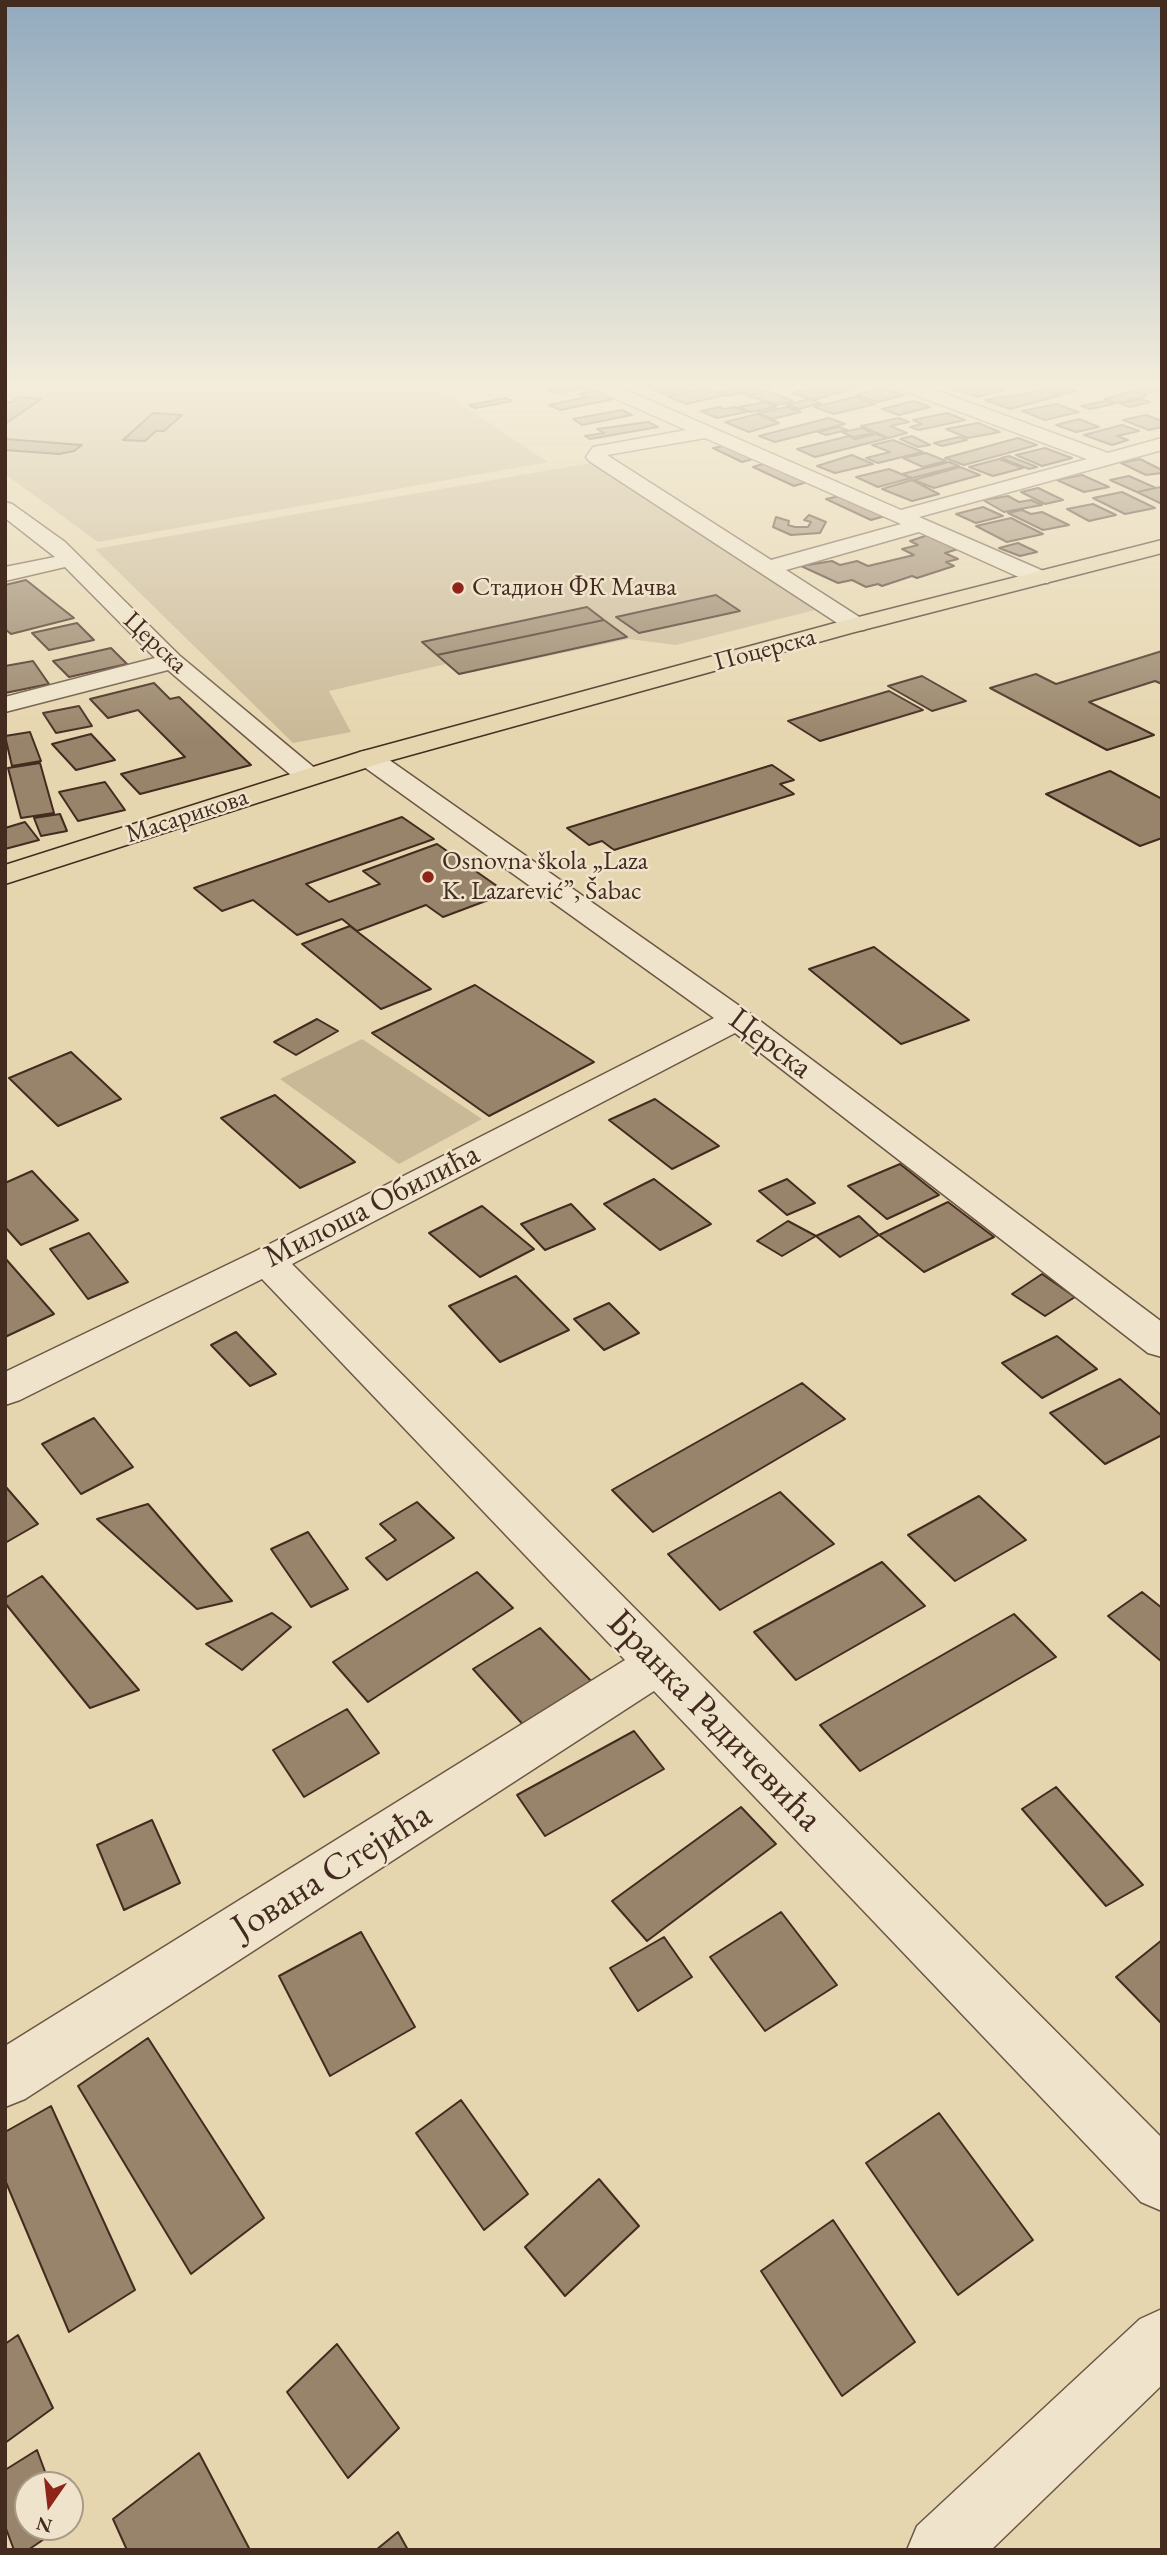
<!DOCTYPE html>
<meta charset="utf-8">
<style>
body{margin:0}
#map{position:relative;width:1167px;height:2555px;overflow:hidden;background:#e6d6af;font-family:"EB Garamond",serif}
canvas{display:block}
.frame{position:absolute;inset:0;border:7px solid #442b20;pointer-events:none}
.north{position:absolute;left:14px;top:2471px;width:70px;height:70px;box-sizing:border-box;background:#efe4cb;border:2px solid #ab9a87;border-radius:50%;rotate:194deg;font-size:19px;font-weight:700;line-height:28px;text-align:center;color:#442b20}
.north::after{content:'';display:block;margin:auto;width:24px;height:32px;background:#8f2418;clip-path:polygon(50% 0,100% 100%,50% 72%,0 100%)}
</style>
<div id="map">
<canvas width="1167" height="2555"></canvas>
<div class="frame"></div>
<div class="north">N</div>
</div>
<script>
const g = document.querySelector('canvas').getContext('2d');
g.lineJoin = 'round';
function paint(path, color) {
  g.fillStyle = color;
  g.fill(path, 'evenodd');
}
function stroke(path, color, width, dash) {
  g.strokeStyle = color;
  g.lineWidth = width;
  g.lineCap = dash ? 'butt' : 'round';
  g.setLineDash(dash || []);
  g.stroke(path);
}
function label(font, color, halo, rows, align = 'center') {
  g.font = font + ' "EB Garamond",serif';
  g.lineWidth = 5;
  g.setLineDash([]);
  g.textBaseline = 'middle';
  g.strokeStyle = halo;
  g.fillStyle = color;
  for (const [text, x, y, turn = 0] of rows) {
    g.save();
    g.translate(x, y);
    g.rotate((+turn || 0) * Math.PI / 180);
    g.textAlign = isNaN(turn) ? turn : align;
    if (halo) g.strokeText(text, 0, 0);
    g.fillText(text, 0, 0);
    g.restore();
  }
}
const green = new Path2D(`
 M 5,383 L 429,383 L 548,462 L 98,542 L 5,474 Z
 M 591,463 L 815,610 L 676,645 L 629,639 L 459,675 L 446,664 L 329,691 L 351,732 L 293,743 L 95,549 Z
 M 362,1039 L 482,1119 L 399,1164 L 280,1079 Z`);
const building = new Path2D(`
 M 577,383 L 587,388 L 556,393 L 547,389 Z
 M 656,383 L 679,383 L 691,388 L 664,394 L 644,386 Z
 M 830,383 L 869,383 L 872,384 L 838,393 L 818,387 Z
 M 973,383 L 986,383 L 1005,390 L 977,397 L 952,389 Z
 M 1054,383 L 1077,391 L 1065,394 L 1039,385 Z
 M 1143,383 L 1162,383 L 1162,390 L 1145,394 L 1135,391 L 1151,386 Z
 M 753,385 L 763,389 L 727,396 L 719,392 Z
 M 818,387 L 838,393 L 813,400 L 793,393 Z
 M 706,388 L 725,395 L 686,404 L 667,396 Z
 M 881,388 L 904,395 L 878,402 L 856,395 Z
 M 596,390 L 614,399 L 560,410 L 549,405 L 587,397 L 579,394 Z
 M 1044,390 L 1062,395 L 1010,409 L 985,400 Z
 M 768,391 L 793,401 L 777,405 L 745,395 Z
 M 1133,391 L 1146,396 L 1117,403 L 1104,399 Z
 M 18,397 L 41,399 L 5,424 L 5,402 L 12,402 Z
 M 855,397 L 875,404 L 834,414 L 814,407 Z
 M 506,398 L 512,401 L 475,408 L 469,405 Z
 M 809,399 L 821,403 L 799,409 L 787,405 Z
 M 1142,399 L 1150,402 L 1130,407 L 1121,404 Z
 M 914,401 L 930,407 L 899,415 L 882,409 Z
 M 1105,401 L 1114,404 L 1090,409 L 1081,406 Z
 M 765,402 L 776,407 L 750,412 L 739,407 Z
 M 1056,404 L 1079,412 L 1045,420 L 1022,411 Z
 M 719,407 L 724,409 L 735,407 L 746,412 L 717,418 L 701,411 Z
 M 787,407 L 801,412 L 772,419 L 758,413 Z
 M 622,410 L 632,415 L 582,425 L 573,419 Z
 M 153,413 L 182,415 L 164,431 L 156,431 L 145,441 L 123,440 Z
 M 947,413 L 965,420 L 919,430 L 910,427 L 922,424 L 913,420 Z
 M 758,414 L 779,423 L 749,432 L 725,422 Z
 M 1146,415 L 1162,421 L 1162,427 L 1149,430 L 1123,420 Z
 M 829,418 L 845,424 L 775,442 L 759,436 Z
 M 899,418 L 909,422 L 890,426 L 907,433 L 888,438 L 861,426 Z
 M 1079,419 L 1099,427 L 1076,432 L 1056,425 Z
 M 648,422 L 658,427 L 590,439 L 585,436 L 604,433 L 597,429 Z
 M 978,423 L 1000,432 L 968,438 L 946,429 Z
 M 1122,425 L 1139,431 L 1117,436 L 1128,440 L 1112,445 L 1084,435 Z
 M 839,427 L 847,430 L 826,435 L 818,432 Z
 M 862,428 L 873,433 L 853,437 L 842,432 Z
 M 876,434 L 888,438 L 815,457 L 797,449 L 849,436 L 855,439 Z
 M 912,436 L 930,445 L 918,447 L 900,439 Z
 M 959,437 L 967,440 L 942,446 L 934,443 Z
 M 1018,438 L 1037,445 L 964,465 L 945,458 Z
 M 5,439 L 82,445 L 74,451 L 59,454 L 5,450 Z
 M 893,440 L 923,452 L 878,463 L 866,458 L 890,452 L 872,445 Z
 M 724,446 L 753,459 L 742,462 L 713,448 Z
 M 1045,448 L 1072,458 L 1042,466 L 1016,455 Z
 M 926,453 L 946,461 L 923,467 L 903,458 Z
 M 852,455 L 873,464 L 835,473 L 817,466 Z
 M 1009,456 L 1037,467 L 1029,469 L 1001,458 Z
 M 999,459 L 1023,468 L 993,476 L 969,467 Z
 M 1140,459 L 1162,470 L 1162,473 L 1146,475 L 1121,463 Z
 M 949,462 L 959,466 L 912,478 L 902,474 Z
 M 766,463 L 807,482 L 794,486 L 753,467 Z
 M 960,467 L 980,475 L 934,488 L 914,480 Z
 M 889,469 L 911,478 L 878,487 L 856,477 Z
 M 1082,475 L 1109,487 L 1084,492 L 1057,480 Z
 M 1129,476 L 1156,488 L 1137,492 L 1110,480 Z
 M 912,480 L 939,494 L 912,501 L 882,489 Z
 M 1161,487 L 1162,504 L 1137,492 L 1156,488 Z
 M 1038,488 L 1063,500 L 1045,504 L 1021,492 Z
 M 1122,492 L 1155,508 L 1125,514 L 1093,498 Z
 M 840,496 L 885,516 L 871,520 L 826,499 Z
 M 1008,496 L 1019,502 L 1031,500 L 1042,505 L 1004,512 L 983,500 Z
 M 1093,504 L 1116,515 L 1089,521 L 1067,509 Z
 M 983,507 L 1003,516 L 976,523 L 956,514 Z
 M 1022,510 L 1031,514 L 1042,512 L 1069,525 L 1043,530 L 1008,513 Z
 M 809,515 L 826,522 L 820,533 L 791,535 L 773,527 L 776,517 L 789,521 L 788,525 L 795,527 L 808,527 L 811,522 L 804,520 Z
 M 1011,518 L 1043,534 L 1007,542 L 976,526 Z
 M 931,534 L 958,549 L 945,553 L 958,559 L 946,562 L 954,566 L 917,578 L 912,576 L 882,586 L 878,584 L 866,587 L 852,580 L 838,583 L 801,566 L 832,561 L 840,565 L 857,561 L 868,566 L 914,555 L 902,549 L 918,545 L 910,541 Z
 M 1018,543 L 1037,552 L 1020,556 L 999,548 Z
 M 26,580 L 74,618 L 11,634 L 5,629 L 5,585 Z
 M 716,595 L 740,611 L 639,633 L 616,617 Z
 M 587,607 L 604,620 L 437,655 L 422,642 Z
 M 604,620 L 627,637 L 459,674 L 437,655 Z
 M 77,623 L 94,640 L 49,650 L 32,633 Z
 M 111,648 L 127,664 L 69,677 L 53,661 Z
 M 1162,651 L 1162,684 L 1155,681 L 1089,702 L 1154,735 L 1107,750 L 990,688 L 1036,674 L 1056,684 Z
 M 33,661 L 49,684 L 5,693 L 5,666 Z
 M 922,676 L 966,701 L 932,711 L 888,686 Z
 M 154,683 L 170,699 L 179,697 L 251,765 L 140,794 L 121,774 L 185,757 L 138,710 L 108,718 L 90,699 Z
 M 889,691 L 923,710 L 820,741 L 788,721 Z
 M 79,706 L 92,726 L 56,733 L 43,713 Z
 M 30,732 L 41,761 L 12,766 L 5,736 Z
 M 91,734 L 115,760 L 76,770 L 52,744 Z
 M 40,763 L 54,813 L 21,818 L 8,768 Z
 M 772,765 L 794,780 L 780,784 L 794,794 L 614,850 L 602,841 L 589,845 L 567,828 Z
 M 1110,771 L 1162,799 L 1162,838 L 1140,846 L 1046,794 Z
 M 105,782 L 125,810 L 78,821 L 59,792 Z
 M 60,814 L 67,831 L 41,836 L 34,818 Z
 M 402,817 L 434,839 L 306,884 L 329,902 L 380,884 L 363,871 L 437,844 L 507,893 L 443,917 L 426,905 L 357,931 L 342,919 L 297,935 L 253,900 L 222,911 L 194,888 Z
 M 25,822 L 39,840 L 5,849 L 5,828 Z
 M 350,926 L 431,989 L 381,1009 L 302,944 Z
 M 874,947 L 969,1020 L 901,1044 L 809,969 Z
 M 475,985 L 594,1062 L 489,1116 L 372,1033 Z
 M 317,1019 L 338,1031 L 296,1055 L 274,1042 Z
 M 71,1052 L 121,1099 L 58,1126 L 9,1078 Z
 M 275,1095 L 355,1162 L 300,1188 L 221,1118 Z
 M 655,1099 L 719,1146 L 672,1169 L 609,1120 Z
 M 900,1164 L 939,1195 L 887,1219 L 848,1186 Z
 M 32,1171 L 78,1220 L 21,1245 L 5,1227 L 5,1183 Z
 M 654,1179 L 711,1224 L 660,1250 L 604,1204 Z
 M 787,1179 L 815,1203 L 787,1215 L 759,1191 Z
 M 948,1202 L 994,1237 L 924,1272 L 879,1235 Z
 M 571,1204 L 595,1229 L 545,1250 L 521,1224 Z
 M 482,1206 L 534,1249 L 480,1277 L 429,1233 Z
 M 859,1216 L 879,1235 L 840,1257 L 816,1236 Z
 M 788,1221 L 816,1236 L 782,1256 L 757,1241 Z
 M 89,1233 L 128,1282 L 88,1299 L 50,1249 Z
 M 5,1258 L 54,1314 L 5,1337 Z
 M 1042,1274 L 1075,1297 L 1045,1316 L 1012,1294 Z
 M 516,1276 L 569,1330 L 500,1362 L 449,1306 Z
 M 609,1303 L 639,1333 L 604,1350 L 574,1319 Z
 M 236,1332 L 276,1374 L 250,1386 L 211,1345 Z
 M 1057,1336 L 1097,1369 L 1042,1398 L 1002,1363 Z
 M 1120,1379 L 1162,1416 L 1162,1435 L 1105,1464 L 1050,1413 Z
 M 802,1383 L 845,1419 L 653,1532 L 612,1490 Z
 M 94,1418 L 133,1467 L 81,1494 L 42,1444 Z
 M 5,1486 L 38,1524 L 5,1543 Z
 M 780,1492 L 834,1544 L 720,1610 L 668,1554 Z
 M 979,1496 L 1026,1540 L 955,1581 L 908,1535 Z
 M 417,1502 L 454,1538 L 387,1580 L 366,1558 L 396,1540 L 380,1524 Z
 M 148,1504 L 232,1601 L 197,1609 L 97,1519 Z
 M 308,1532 L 348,1589 L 311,1607 L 271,1549 Z
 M 882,1562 L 925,1606 L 796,1680 L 754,1632 Z
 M 477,1572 L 513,1608 L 368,1702 L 333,1662 Z
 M 42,1576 L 139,1690 L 90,1708 L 5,1603 L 5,1598 Z
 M 1142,1592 L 1162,1608 L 1162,1662 L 1108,1616 Z
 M 272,1613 L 291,1627 L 242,1670 L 206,1644 Z
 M 1014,1614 L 1056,1657 L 860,1771 L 820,1725 Z
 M 540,1628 L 594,1684 L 526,1728 L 473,1669 Z
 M 347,1709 L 379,1753 L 304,1797 L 273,1750 Z
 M 634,1731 L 664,1769 L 545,1836 L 517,1795 Z
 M 1056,1787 L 1143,1885 L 1106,1906 L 1022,1809 Z
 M 741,1807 L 776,1844 L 647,1941 L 612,1901 Z
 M 152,1820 L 180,1883 L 124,1910 L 97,1845 Z
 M 781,1912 L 837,1985 L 765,2031 L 710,1957 Z
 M 361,1932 L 415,2027 L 330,2076 L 279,1976 Z
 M 664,1937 L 692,1977 L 638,2011 L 610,1968 Z
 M 1162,1940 L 1162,2024 L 1116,1977 Z
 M 148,2038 L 264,2218 L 191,2274 L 78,2086 Z
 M 461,2100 L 528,2194 L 484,2230 L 416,2133 Z
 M 51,2106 L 135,2290 L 69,2332 L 5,2180 L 5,2132 Z
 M 939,2113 L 1033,2240 L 958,2295 L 866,2163 Z
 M 599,2179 L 639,2226 L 565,2296 L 525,2247 Z
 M 833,2220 L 915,2342 L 842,2396 L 761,2271 Z
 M 18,2335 L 53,2408 L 5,2443 L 5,2344 Z
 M 337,2344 L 399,2428 L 348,2478 L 287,2392 Z
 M 37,2450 L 50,2485 L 28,2485 L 28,2527 L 62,2527 L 28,2550 L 14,2550 L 5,2526 L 5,2470 Z
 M 199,2453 L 250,2550 L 127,2550 L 113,2519 Z
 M 398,2532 L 408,2550 L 376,2550 Z`);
const minor = new Path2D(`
 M 586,383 L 610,383 L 901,510 L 1087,459 L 893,387 L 890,383 L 916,383 L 1108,453 L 1162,438 L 1162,450 L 919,517 L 1048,573 L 1051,578 L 1048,583 L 1032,583 L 919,532 L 786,570 L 864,620 L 868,625 L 864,630 L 848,630 L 589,461 L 586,457 L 593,447 L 686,430 L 589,387 ZM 705,438 L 901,524 L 771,560 L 607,455 Z
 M 5,502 L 12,504 L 65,542 L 180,656 L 317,770 L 321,776 L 317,782 L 308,784 L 299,782 L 168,670 L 5,712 L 5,697 L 155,658 L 65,567 L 5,581 L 5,567 L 55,557 L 5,518 Z
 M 369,750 L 378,752 L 748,1012 L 1162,1322 L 1162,1357 L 1148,1353 L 735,1033 L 292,1264 L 1162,2138 L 1162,2211 L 1141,2202 L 654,1691 L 25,2099 L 5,2107 L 5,2046 L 625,1660 L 262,1279 L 20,1400 L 5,1405 L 5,1372 L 254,1252 L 714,1018 L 360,764 L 356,758 L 360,752 Z
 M 1162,2309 L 1162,2385 L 991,2550 L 907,2550 L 917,2526 L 1140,2319 Z`);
const major = new Path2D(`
 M 1162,540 L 1162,553 L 851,633 L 378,764 L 5,884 L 5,865 L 360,752 L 835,623 Z`);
const markers = [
 [458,588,7,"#8f2418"],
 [428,877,7,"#8f2418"]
];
const farPoinames = [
 ["Стадион ФК Мачва",472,588],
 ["Osnovna škola „Laza",442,862],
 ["K. Lazarević”, Šabac",442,892]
];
const farStreetnames = [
 ["Церска",155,643,43],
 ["Поцерска",765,650,-15],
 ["Масарикова",187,816,-18]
];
const streetNames = [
 ["Церска",770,1044,37],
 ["Милоша Обилића",372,1206,-27]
];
const nearStreetnames = [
 ["Бранка Радичевића",714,1721,46],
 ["Јована Стејића",332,1872,-32]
];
paint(green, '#cab997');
paint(building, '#98846a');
stroke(building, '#442b20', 2);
stroke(minor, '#6c5644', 3);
stroke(major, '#442b20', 3);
paint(minor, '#efe4cb');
paint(major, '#e6d6af');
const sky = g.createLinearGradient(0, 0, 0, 741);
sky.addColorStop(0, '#91aabe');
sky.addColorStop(0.52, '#f4eddb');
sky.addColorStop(1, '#f4eddb00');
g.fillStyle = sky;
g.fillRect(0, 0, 1167, 741);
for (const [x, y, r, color] of markers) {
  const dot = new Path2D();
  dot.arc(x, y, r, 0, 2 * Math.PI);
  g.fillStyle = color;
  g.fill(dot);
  stroke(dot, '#efe4cb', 2.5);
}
label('26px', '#442b20', '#efe4cb', farPoinames, 'left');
label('26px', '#442b20', '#efe4cb', farStreetnames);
label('32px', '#442b20', '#efe4cb', streetNames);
label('38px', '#442b20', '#efe4cb', nearStreetnames);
</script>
